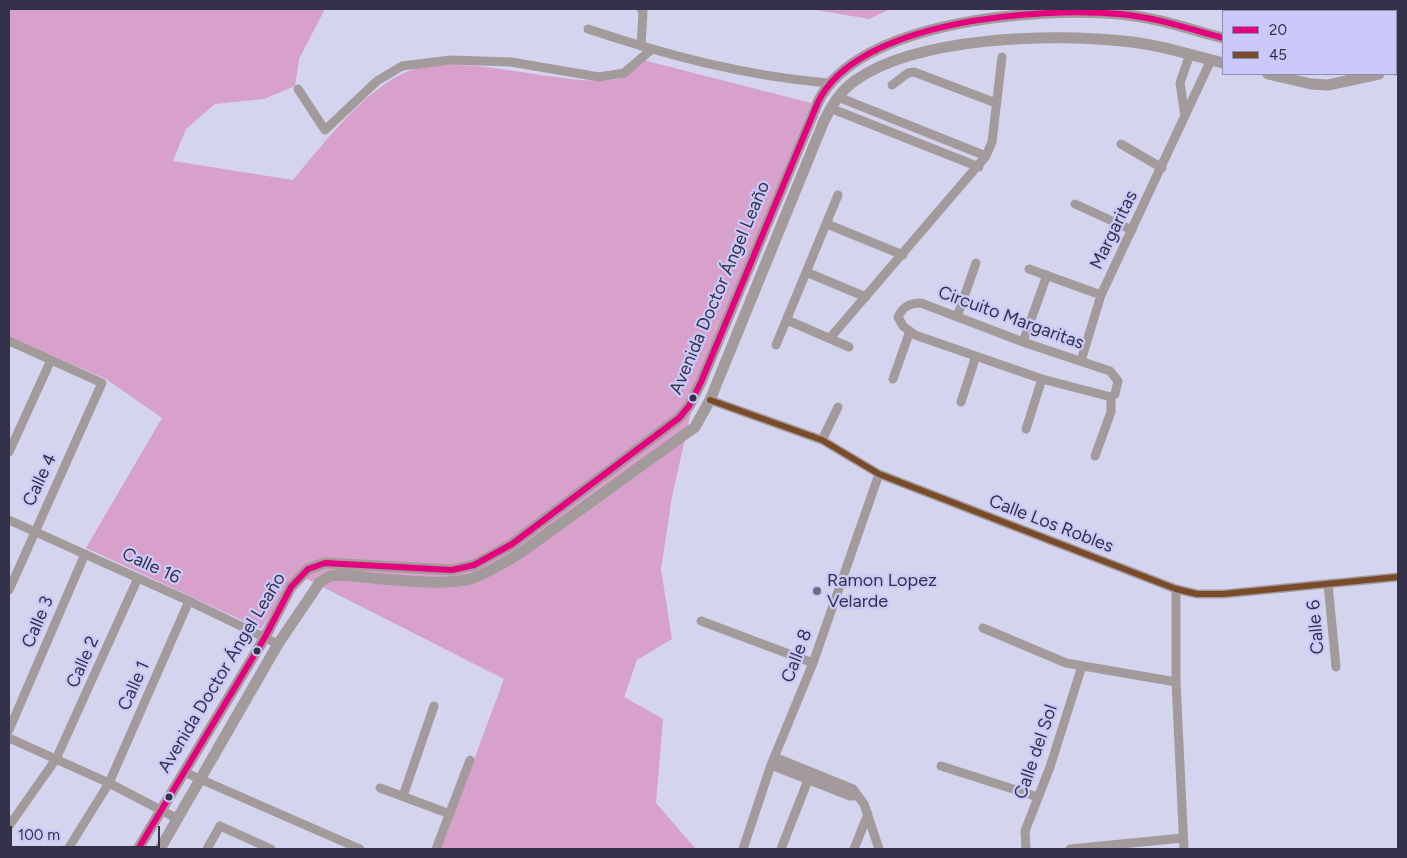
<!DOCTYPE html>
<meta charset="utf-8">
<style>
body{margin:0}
#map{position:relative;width:1407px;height:858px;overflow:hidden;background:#d4d4ef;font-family:Figtree,sans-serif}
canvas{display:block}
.frame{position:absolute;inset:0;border:10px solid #34324b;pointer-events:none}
.legend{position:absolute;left:1222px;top:10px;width:175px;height:65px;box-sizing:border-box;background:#cac9fa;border:1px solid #8e8db4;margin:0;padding:6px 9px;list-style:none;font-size:15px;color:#34324b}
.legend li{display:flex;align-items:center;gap:10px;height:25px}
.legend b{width:25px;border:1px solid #8e8db4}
.scale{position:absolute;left:10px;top:826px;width:150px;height:22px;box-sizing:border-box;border:2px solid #34324b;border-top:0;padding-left:6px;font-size:15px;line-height:18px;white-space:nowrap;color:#34324b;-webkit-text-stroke:4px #cac9fa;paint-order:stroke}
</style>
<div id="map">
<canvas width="1407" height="858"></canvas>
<div class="frame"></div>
<ul class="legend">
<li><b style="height:6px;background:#e5007d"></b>20</li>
<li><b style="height:6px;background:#7a4b2a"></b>45</li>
</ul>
<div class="scale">100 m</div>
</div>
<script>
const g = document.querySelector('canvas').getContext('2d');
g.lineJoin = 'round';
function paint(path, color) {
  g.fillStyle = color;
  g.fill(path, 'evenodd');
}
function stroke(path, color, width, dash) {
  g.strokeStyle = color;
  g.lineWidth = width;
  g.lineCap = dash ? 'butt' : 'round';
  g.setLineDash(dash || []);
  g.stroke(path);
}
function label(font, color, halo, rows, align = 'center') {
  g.font = font + ' Figtree,sans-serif';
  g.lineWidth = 4.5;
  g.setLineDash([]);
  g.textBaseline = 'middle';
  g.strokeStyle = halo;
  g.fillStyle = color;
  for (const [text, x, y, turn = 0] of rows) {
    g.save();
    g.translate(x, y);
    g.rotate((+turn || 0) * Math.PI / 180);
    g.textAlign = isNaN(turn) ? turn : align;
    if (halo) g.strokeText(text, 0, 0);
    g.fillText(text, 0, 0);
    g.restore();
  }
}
const forest = new Path2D(`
 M 9,9 L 325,9 L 299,59 L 295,86 L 264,99 L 215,104 L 186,129 L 173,161 L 293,180 C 323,144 367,86 411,70 C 452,55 536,77 582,80 C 597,81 616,83 630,73 C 635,70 639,64 643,60 L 811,103 L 698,380 L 672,497 L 661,569 L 672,639 L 637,660 L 624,697 L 663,719 L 656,803 L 696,849 L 437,849 L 456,808 L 504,679 L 297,574 L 261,629 L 86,548 L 162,418 L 106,379 L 9,337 Z
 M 811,9 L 890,9 L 869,19 Z`);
const minor = new Path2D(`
 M 588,29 C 666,55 745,76 828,83
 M 641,46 L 643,12 L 641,9
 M 892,85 L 908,73 L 914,72 L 996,103
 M 298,89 L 325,130 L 377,81 L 402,66 L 451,60 L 511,62 L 599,77 L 624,73 L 652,49
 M 838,97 L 986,156
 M 830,108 L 979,167
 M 1185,116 L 1180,83 L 1190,54
 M 1121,144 L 1162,168
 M 1075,204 L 1132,230
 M 827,224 L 903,255
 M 1029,269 L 1101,295
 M 806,272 L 866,297
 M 957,317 L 976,263
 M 787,320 L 849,347
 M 830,338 L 986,156 L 992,142 L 1002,57
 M 9,341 L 102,383 L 9,590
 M 1023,342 L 1047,275
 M 776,345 L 838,195
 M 1081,361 L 1101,295 L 1211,60
 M 893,379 L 910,331
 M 710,400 L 822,440 L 879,474 L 1176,589 L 1197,594 L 1223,594 L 1398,577
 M 961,402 L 976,356
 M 1026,429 L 1042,379
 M 822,440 L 838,407
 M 9,452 L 51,360
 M 1095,456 L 1111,412 L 1111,397 L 1115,394 L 1118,381 L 1110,371 L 1023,342 L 921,303 C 909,303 903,307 898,317 L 903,326 L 915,335 L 1042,379 L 1111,397
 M 9,520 L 189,601 L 278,644
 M 1328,584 L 1336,667
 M 1176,589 L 1176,682 L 1184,849
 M 701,621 L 813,663
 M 983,628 L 1066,663 L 1176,682
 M 9,730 L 85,554
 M 9,738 L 109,783 L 178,819
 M 774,757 L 853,789 L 864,804 L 879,849
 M 771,765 L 850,796 L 857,796
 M 941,766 L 1038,797
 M 184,772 L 360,849
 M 380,788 L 450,814
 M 403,796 L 434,706
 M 9,826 L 56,759 L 138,578
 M 68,849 L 109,783 L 189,601
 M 207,849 L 220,826 L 271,849
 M 436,849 L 470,760
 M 743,849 L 771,765 L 813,663 L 879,474
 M 781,849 L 810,775
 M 854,849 L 868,814
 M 1026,849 L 1025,831 L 1050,767 L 1082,666
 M 1070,849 L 1183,838`);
const tertiary = new Path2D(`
 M 1396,52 L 1398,52
 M 1396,70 L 1398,69
 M 1268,74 L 1311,84 L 1328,85 L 1379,74
 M 138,849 L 265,637 L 291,587 L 308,569 L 325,563 L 452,570 L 474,565 L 512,544 L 679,418 L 689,406 L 701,382 L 818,102 C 858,20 1039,7 1119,14 C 1155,17 1189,29 1223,38
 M 160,849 L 278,644 L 320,582 L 330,576 L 339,575 C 372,577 445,588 473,578 C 490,572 505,562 520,553 L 695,427 L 710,400 L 824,121 C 832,105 841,90 856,80 C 917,37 1051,33 1123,41 C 1157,44 1190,55 1223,63`);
const bus1 = new Path2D(`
 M 138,849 L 265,637 L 291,587 L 308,569 L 325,563 L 452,570 L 474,565 L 512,544 L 679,418 L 689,406 L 701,382 L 818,102 C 858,20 1039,7 1119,14 C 1155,17 1189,29 1223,38`);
const bus2 = new Path2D(`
 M 710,400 L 822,440 L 879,474 L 1176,589 L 1197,594 L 1223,594 L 1398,577`);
const markers = [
 [693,398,4.5,"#34324b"],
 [817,591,5,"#6c6b84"],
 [257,651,4.5,"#34324b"],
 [169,797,4.5,"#34324b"]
];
const streetNames = [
 ["Margaritas",1114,230,-64],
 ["Avenida Doctor Ángel Leaño",720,288,-67],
 ["Circuito Margaritas",1011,318,20],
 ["Calle 4",40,480,-65],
 ["Calle Los Robles",1051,524,21],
 ["Calle 16",151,566,25],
 ["Calle 3",38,622,-67],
 ["Calle 6",1316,627,-95],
 ["Calle 8",797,656,-69],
 ["Calle 2",83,662,-66],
 ["Avenida Doctor Ángel Leaño",222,673,-59],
 ["Calle 1",134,686,-66],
 ["Calle del Sol",1036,752,-71]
];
const poiNames = [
 ["Ramon Lopez",827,581],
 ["Velarde",827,602]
];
paint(forest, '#d7a1cc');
stroke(minor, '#a39a9b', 9);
stroke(tertiary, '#a39a9b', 11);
stroke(bus1, '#e5007d', 6);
stroke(bus2, '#7a4b2a', 6);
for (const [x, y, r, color] of markers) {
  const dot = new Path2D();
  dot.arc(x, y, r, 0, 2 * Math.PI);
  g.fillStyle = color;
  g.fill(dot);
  stroke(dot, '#cac9fa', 2);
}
label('18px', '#34324b', '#cac9fa', streetNames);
label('18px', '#34324b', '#cac9fa', poiNames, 'left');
</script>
